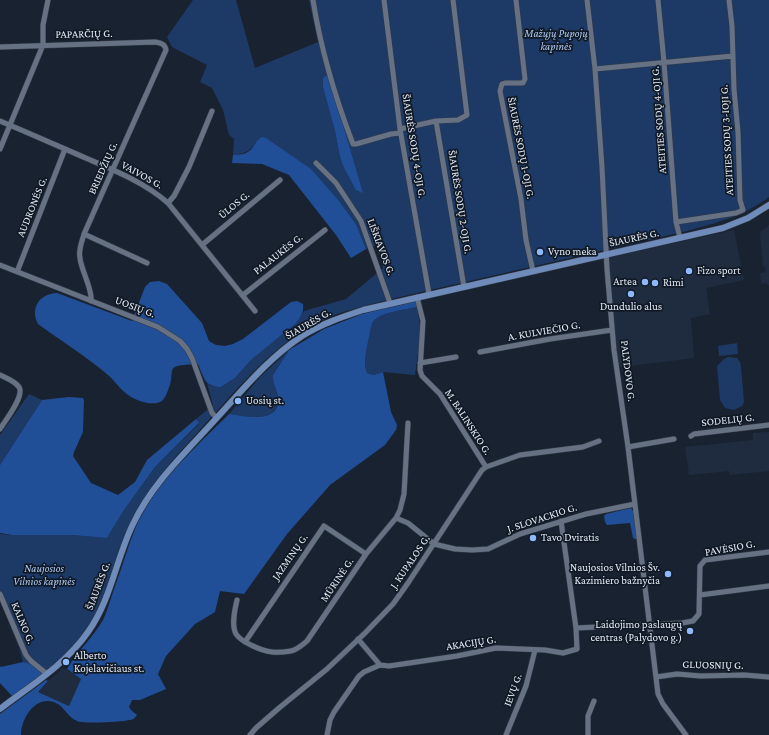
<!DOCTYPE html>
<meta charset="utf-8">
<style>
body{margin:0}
canvas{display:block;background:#192230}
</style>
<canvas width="769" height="735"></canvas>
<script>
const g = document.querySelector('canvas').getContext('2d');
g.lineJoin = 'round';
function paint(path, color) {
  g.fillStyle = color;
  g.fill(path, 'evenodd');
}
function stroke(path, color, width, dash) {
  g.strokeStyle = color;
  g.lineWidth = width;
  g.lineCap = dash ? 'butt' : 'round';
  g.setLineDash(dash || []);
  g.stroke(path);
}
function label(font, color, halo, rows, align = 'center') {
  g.font = font + ' "Crimson Pro",serif';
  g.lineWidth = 3.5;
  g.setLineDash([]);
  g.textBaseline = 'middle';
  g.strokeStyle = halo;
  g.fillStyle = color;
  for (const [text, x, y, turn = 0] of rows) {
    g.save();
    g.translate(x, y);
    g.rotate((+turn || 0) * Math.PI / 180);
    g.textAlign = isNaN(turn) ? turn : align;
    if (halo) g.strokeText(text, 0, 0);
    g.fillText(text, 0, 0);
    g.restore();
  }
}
const built = new Path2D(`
 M 769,225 L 769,286 L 766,283 L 761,284 L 760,273 L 766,272 L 765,267 L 763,267 L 760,232 Z
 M 734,230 L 744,280 L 706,288 L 710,314 L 691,318 L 694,358 L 614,368 L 603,259 Z
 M 769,432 L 769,471 L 730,475 L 729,471 L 689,475 L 685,447 L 753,440 L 753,433 Z
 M 63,668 L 81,679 L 69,706 L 38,692 L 48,681 Z`);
const green = new Path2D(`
 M 193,0 L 236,0 L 255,68 L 318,42 L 309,0 L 769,0 L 769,197 C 744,216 716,223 687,231 L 391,299 C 367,306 342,310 319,322 C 274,344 241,385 207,422 C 179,453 149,484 130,523 C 114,555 109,593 90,624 C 78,644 60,659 43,674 L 26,663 L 23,662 L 20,650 L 0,601 L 0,534 L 12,535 L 72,535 L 107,538 L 124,510 L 155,467 L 199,424 L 196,419 L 213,405 L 207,383 L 211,386 L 221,387 L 235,378 L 251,360 L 300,318 L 304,311 L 346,299 L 383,268 L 376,245 L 366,249 L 356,224 L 339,201 L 259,139 C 250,151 248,153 233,155 L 234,139 L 229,135 L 223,110 L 212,88 L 200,82 L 207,65 L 172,47 L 167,37 ZM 322,82 L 359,192 L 343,166 L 340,157 L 335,131 Z
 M 417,307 L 421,331 L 415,375 L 383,372 L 373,375 L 367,373 C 363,362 366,353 368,342 C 370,336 370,329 372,324 C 376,312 406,310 417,307 Z
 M 737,343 L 738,354 L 719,356 L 718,346 Z
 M 289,350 L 273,375 C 274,382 277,389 278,396 C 281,425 245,416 229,414 L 260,377 Z
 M 728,357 L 737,358 L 740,362 L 741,367 L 744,402 L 742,406 L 734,410 L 725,408 L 720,400 L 717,366 L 724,359 Z
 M 29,394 L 42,400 L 0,465 L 0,435 Z`);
const forest = new Path2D(`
 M 328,74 L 363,193 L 356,190 L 343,166 L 340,157 L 335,131 L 323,87 L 323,78 Z
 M 262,137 L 266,138 L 311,169 L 339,201 L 356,224 L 366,249 L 351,258 L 336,235 L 289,175 L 262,164 L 232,163 L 233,155 C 237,154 242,155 246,153 C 254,150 255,140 262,137 Z
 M 159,281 L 167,284 L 202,323 L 209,341 L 216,345 L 225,346 L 233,344 L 243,339 L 291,302 L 297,301 L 303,304 C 304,312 301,317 296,323 L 251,360 L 235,378 L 221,387 C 204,387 204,377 198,364 C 159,366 179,368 167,393 C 166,395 164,399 162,401 C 154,406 142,402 135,399 C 123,394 117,383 108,375 C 86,356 61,341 38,324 C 30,308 39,294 57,293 L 132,321 L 145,287 L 150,282 Z
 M 416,301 L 417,307 C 406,310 376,312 372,324 C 370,329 370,336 368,342 C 366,353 363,362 367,373 L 373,375 L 383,372 L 391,412 L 397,425 L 396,430 L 385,445 L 330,485 L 287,534 L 244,594 L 220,591 L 215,612 L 195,624 L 166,656 L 158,674 L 166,689 L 140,700 L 132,700 L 129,707 L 132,711 L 137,715 C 135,718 133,720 129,720 C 122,722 82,724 77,721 C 67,717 65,707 56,703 C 36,694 21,718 21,735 L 0,735 L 0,714 L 46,680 L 48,681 L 38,692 L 69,706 L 81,679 L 67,669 C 76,652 93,638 103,620 C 107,612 110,601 113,592 C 121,571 127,549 135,529 C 155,483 195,448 229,414 C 245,416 282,425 278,396 C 277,389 272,382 273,375 L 289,350 L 324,329 L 362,314 Z
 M 69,397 L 83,398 L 84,400 L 83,432 L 74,452 L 73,456 L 91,483 L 118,495 L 135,482 L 147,460 L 196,419 L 199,423 L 155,467 L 124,510 L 107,538 L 72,535 L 12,535 L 0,533 L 0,465 L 42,400 Z
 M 631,508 L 633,511 L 637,539 L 635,539 L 633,538 L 630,523 L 607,525 L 605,522 L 604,516 L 606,514 Z
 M 23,662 C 31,663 37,669 43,674 L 12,696 L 0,683 L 0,666 L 1,667 Z`);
const minor = new Path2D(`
 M 313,0 C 321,50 335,97 353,144 L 356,144 L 391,134 L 400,133
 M 384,0 L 400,129 L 429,294
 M 516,0 L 525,79 L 523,83 L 505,83 L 502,84 L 500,91 L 521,199 L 526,240 L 533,271
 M 587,0 L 595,69 L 602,167 L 607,269 L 614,350 L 628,447 L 658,694 L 663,704 L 686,735
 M 658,0 L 664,62 L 676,222 L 680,238
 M 0,47 L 155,42 C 161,43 165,44 166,50 L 84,234 C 82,242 78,250 80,258 C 81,270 93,290 91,301
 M 595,69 L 733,56
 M 0,121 C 29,133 58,146 88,159 C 116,171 145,183 168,203 L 255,311
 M 436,121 L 464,287
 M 400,129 L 436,121 L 458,120 L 467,115 L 453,0
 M 0,149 L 43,45 L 43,25 L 48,0
 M 316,163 L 336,183 L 361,221 L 390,303
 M 168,203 L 174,196 L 189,167 L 212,111
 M 676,222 L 736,213 L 743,210 L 740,200 L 738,132 L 734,89 L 732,26 L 729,0
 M 84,234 L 147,263
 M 202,245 L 280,180
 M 0,265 L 158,327 L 180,341 L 187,349 L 192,358 L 212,413 L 217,418
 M 17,272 L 65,149
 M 243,295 L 325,230
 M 417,297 L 423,321 L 420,370 L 422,376 L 440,394 L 486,467
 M 480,352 L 550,339 L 612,330
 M 420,363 L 456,357
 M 0,375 C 6,378 15,381 19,387 C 25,396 5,421 0,429
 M 691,436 L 694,434 L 769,425
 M 628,447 L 674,439
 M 396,518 L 408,523 L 434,544 L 455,549 L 472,550 L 488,549 L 520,534 L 586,514 L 635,504
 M 0,594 L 26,655 L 31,661 L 47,674
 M 700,595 L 769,586
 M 237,600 C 235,609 231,625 236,634 C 241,642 262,651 272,652 C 278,653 285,652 291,651 C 297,650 302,645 307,641 L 366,554 L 396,518 L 400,510 L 404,494 L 408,423
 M 576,628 L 682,623 L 693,621 L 699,614 L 700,566 L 705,560 L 769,552
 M 358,639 L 380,665
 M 245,642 L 324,526 L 366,554
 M 656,677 L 677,674 L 701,676 L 744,675 L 769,677
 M 250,735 L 256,728 L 279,708 L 327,669 L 365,633 L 393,604 L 408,583 L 482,470 L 486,467 L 520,455 L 583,447 L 599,441
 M 327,735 L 330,720 L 334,712 L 359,676 L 364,672 L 380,665 L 389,666 L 457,656 L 496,648 L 545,650 L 563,653 L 577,649 L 576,628 L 561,521
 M 506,735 L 526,686 L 535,650
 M 588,735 L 588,716 L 594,701`);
const major = new Path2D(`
 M 0,709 C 31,685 65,665 88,632 C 111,600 116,559 133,524 C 152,484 184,454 213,422 C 241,392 267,359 302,336 C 321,324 342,317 363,310 L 723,228 L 748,218 L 769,205`);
const markers = [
 [540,252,4,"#8eb9fc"],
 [689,271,4,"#8eb9fc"],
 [645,282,4,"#8eb9fc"],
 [655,283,4,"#8eb9fc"],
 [631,294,4,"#8eb9fc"],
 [238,401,4,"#8eb9fc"],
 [533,538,4,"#8eb9fc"],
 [668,574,4,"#8eb9fc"],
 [690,631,4,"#8eb9fc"],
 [66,662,4,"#8eb9fc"]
];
const streetNames = [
 ["PAPARČIŲ G.",84,34,-1],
 ["ATEITIES SODŲ 4-OJI G.",659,120,-94],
 ["ATEITIES SODŲ 3-IOJI G.",727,140,-93],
 ["ŠIAURĖS SODŲ 4-OJI G.",414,146,81],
 ["ŠIAURĖS SODŲ 1-OJI G.",521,148,79],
 ["BRIEDŽIŲ G.",103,168,-66],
 ["VAIVOS G.",142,175,29],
 ["ŠIAURĖS SODŲ 2-OJI G.",460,202,81],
 ["ŪLOS G.",234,205,-40],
 ["AUDRONĖS G.",32,207,-68],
 ["ŠIAURĖS G.",634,238,-12],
 ["LIŠKIAVOS G.",381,247,69],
 ["PALAUKĖS G.",278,254,-38],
 ["UOSIŲ G.",135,307,21],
 ["ŠIAURĖS G.",308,324,-30],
 ["A. KULVIEČIO G.",544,331,-10],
 ["PALYDOVO G.",628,371,83],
 ["SODELIŲ G.",728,420,-6],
 ["M. BALINSKIO G.",468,422,57],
 ["J. SLOVACKIO G.",542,518,-18],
 ["PAVĖSIO G.",730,548,-10],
 ["JAZMINŲ G.",290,557,-55],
 ["J. KUPALOS G.",410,562,-56],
 ["MŪRINĖ G.",337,580,-56],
 ["ŠIAURĖS G.",98,586,-69],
 ["KALNO G.",23,623,67],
 ["AKACIJŲ G.",471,643,-9],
 ["GLUOSNIŲ G.",713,665,1],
 ["IEVŲ G.",513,690,-70]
];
const parkNames = [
 ["Mažųjų Pupojų",556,34],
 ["kapinės",556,47],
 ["Naujosios",44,569],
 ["Vilnios kapinės",44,582]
];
const poiNames = [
 ["Vyno meka",548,252],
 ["Fizo sport",697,271],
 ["Artea",637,282,"right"],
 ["Rimi",663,283],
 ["Dundulio alus",631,307,"center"],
 ["Uosių st.",246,401],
 ["Tavo Dviratis",541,538],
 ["Naujosios Vilnios Šv.",660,568,"right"],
 ["Kazimiero bažnyčia",660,581,"right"],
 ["Laidojimo paslaugų",682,625,"right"],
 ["centras (Palydovo g.)",682,638,"right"],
 ["Alberto",74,656],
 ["Kojelavičiaus st.",74,669]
];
paint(built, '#1f2b3e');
paint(green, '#1d3965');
paint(forest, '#204e97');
stroke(minor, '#353c48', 6);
stroke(major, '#353c48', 7);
stroke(minor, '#667183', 5);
stroke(major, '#6e8bba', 6);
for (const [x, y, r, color] of markers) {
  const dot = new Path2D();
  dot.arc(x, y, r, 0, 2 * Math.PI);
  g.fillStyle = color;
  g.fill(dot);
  stroke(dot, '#101926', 1.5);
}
label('11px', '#e4eaf4', '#101926', streetNames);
label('italic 11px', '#aec8f0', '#101926', parkNames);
label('11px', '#e4eaf4', '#101926', poiNames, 'left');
</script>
